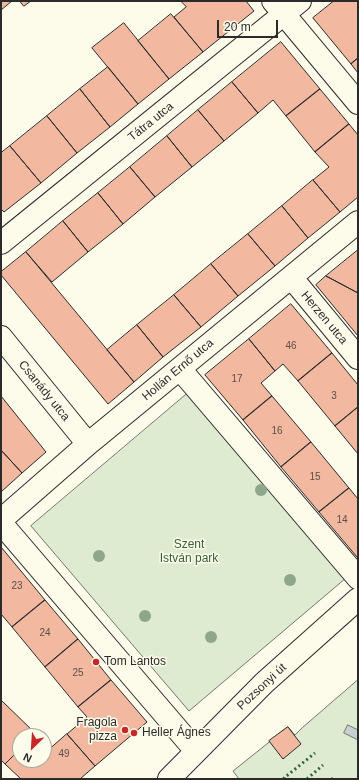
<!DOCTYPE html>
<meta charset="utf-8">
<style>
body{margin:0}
#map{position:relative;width:359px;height:780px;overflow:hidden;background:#fdfbea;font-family:Arial,sans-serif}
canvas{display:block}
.frame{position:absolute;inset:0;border:2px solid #2b2b2b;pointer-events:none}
.north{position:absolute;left:12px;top:728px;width:40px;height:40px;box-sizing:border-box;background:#fdfbea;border:1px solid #a9a89e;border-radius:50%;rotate:205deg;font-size:11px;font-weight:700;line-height:16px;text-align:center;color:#2b2b2b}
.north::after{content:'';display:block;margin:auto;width:14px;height:18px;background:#c62828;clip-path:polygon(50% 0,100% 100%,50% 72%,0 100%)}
.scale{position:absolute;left:217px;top:20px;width:61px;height:18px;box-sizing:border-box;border:2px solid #2b2b2b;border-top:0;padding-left:5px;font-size:12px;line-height:14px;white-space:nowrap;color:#2b2b2b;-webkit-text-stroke:3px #fdfbea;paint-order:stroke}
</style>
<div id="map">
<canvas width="359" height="780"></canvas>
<div class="frame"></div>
<div class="north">N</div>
<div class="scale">20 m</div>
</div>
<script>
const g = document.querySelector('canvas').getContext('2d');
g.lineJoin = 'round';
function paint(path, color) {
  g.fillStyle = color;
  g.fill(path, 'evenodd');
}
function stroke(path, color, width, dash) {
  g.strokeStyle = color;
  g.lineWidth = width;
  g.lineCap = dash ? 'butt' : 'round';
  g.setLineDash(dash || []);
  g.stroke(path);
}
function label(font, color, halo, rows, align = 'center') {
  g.font = font + ' Arial,sans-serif';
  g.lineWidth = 3;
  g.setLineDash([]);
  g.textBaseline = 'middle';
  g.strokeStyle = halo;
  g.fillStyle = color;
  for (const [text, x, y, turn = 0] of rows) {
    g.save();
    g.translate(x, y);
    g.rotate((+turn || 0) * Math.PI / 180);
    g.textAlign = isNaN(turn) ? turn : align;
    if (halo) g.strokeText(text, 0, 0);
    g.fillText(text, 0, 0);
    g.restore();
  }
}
const green = new Path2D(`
 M 188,393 L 346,578 L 189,711 L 31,526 Z
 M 358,680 L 358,779 L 239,779 L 233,771 L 288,727 L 295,735 L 302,728 Z`);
const water = new Path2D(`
 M 348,725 L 358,730 L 358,740 L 344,733 Z`);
const building = new Path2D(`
 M 1,1 L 12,1 L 1,10 Z
 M 20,1 L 31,1 L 24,6 Z
 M 181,1 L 246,1 L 254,11 L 203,52 L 174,17 L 186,7 Z
 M 334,1 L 358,1 L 358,58 L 351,64 L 313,18 Z
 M 171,14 L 203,52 L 169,79 L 138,41 Z
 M 124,23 L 169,79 L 138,104 L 92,48 Z
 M 281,42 L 320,89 L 286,116 L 273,100 L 258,113 L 232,82 Z
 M 358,58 L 358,73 L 351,64 Z
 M 108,67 L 138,104 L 110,127 L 80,89 Z
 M 232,82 L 258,113 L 224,141 L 198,110 Z
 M 80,89 L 110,127 L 77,153 L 47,116 Z
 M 320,89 L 349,124 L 315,152 L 286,116 Z
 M 198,110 L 224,141 L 192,167 L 167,136 Z
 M 47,116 L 77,153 L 41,183 L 10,146 Z
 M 349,124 L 358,135 L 358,197 L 340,212 L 313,180 L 329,167 L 315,152 Z
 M 167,136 L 192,167 L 155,197 L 130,167 Z
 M 10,146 L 41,183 L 4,212 L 1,209 L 1,153 Z
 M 130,167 L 155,197 L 123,224 L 98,193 Z
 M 313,180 L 340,212 L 308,238 L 282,206 Z
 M 98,193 L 123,224 L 88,252 L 63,221 Z
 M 282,206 L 308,238 L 275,266 L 248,234 Z
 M 63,221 L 88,252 L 52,282 L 26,252 Z
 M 248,234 L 275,266 L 238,296 L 211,264 Z
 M 358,250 L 358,293 L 326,276 Z
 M 26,252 L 134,382 L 108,404 L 1,275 L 1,272 Z
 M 211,264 L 238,296 L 201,327 L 174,295 Z
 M 326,276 L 358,293 L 358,336 L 316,285 Z
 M 174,295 L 201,327 L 163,357 L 137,325 Z
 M 291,304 L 332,353 L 298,381 L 283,364 L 275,371 L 249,339 Z
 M 137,325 L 163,357 L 134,382 L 107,350 Z
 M 249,339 L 275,371 L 261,383 L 272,396 L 243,420 L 205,375 Z
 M 332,353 L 358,385 L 358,407 L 335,426 L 298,381 Z
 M 1,396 L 46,452 L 22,473 L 1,450 Z
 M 272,396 L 311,442 L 281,467 L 243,420 Z
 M 358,407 L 358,454 L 335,426 Z
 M 311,442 L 349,488 L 319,512 L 281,467 Z
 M 1,450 L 22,473 L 1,492 Z
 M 349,488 L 358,499 L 358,557 L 357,557 L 319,512 Z
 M 1,547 L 45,600 L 12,627 L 1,614 Z
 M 45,600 L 78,639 L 45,667 L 12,627 Z
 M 78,639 L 111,680 L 78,707 L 45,667 Z
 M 111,680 L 147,722 L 95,766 L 67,734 L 87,717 L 78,707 Z
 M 1,700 L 35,733 L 32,736 L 20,736 L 20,749 L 5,764 L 1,760 Z
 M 288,727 L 301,744 L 283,759 L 269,741 Z
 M 67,734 L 95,766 L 80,779 L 21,779 L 5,764 L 20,749 L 20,760 L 44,760 L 44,742 L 50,748 Z`);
const minor = new Path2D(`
 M 273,1 L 358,103
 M 1,243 L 300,1
 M 291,277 L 358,358
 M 1,337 L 88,444
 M 180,369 L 358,578
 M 1,520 L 88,444 L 358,222
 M 1,523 L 196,751
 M 169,779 L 264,683 L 358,599`);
const hedge = new Path2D(`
 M 285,779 L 284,778 L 315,753
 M 307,779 L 323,765
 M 332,779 L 333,778`);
const trees = [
 [261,490],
 [99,556],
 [290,580],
 [145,616],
 [211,637]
];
const markers = [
 [96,662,4,"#c62828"],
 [125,730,4,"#c62828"],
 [134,733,4,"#c62828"]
];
const numberNames = [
 ["46",291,346],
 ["17",237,379],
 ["3",334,396],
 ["16",277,431],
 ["15",315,477],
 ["14",342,520],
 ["23",17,586],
 ["24",45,633],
 ["25",78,673],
 ["49",64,754]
];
const streetNames = [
 ["Tátra utca",151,122,-39],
 ["Herzen utca",324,318,50],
 ["Hollán Ernő utca",178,370,-40],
 ["Csanády utca",44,391,51],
 ["Pozsonyi út",262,687,-43]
];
const parkNames = [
 ["Szent",189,545],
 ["István park",189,559]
];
const poiNames = [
 ["Tom Lantos",104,662],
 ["Fragola",117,723,"right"],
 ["pizza",117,737,"right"],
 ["Heller Ágnes",142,733]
];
paint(green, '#deebd1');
stroke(green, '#74746e', 1);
paint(water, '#c7d0d0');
stroke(water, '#74746e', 1);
paint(building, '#f2b8a0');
stroke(building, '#2b2b2b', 1);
stroke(minor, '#2b2b2b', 24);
stroke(minor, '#fdfbea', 22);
stroke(hedge, '#34623c', 3, [2, 3]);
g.fillStyle = '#8ea78a';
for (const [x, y] of trees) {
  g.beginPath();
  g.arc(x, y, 6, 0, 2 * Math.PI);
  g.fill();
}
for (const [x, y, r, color] of markers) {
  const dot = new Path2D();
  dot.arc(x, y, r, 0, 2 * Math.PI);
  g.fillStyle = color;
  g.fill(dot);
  stroke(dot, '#fdfbea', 1.5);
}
label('10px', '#5d4e48', null, numberNames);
label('12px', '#2b2b2b', '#fdfbea', streetNames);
label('12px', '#34623c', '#fdfbea', parkNames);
label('12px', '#2b2b2b', '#fdfbea', poiNames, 'left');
</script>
